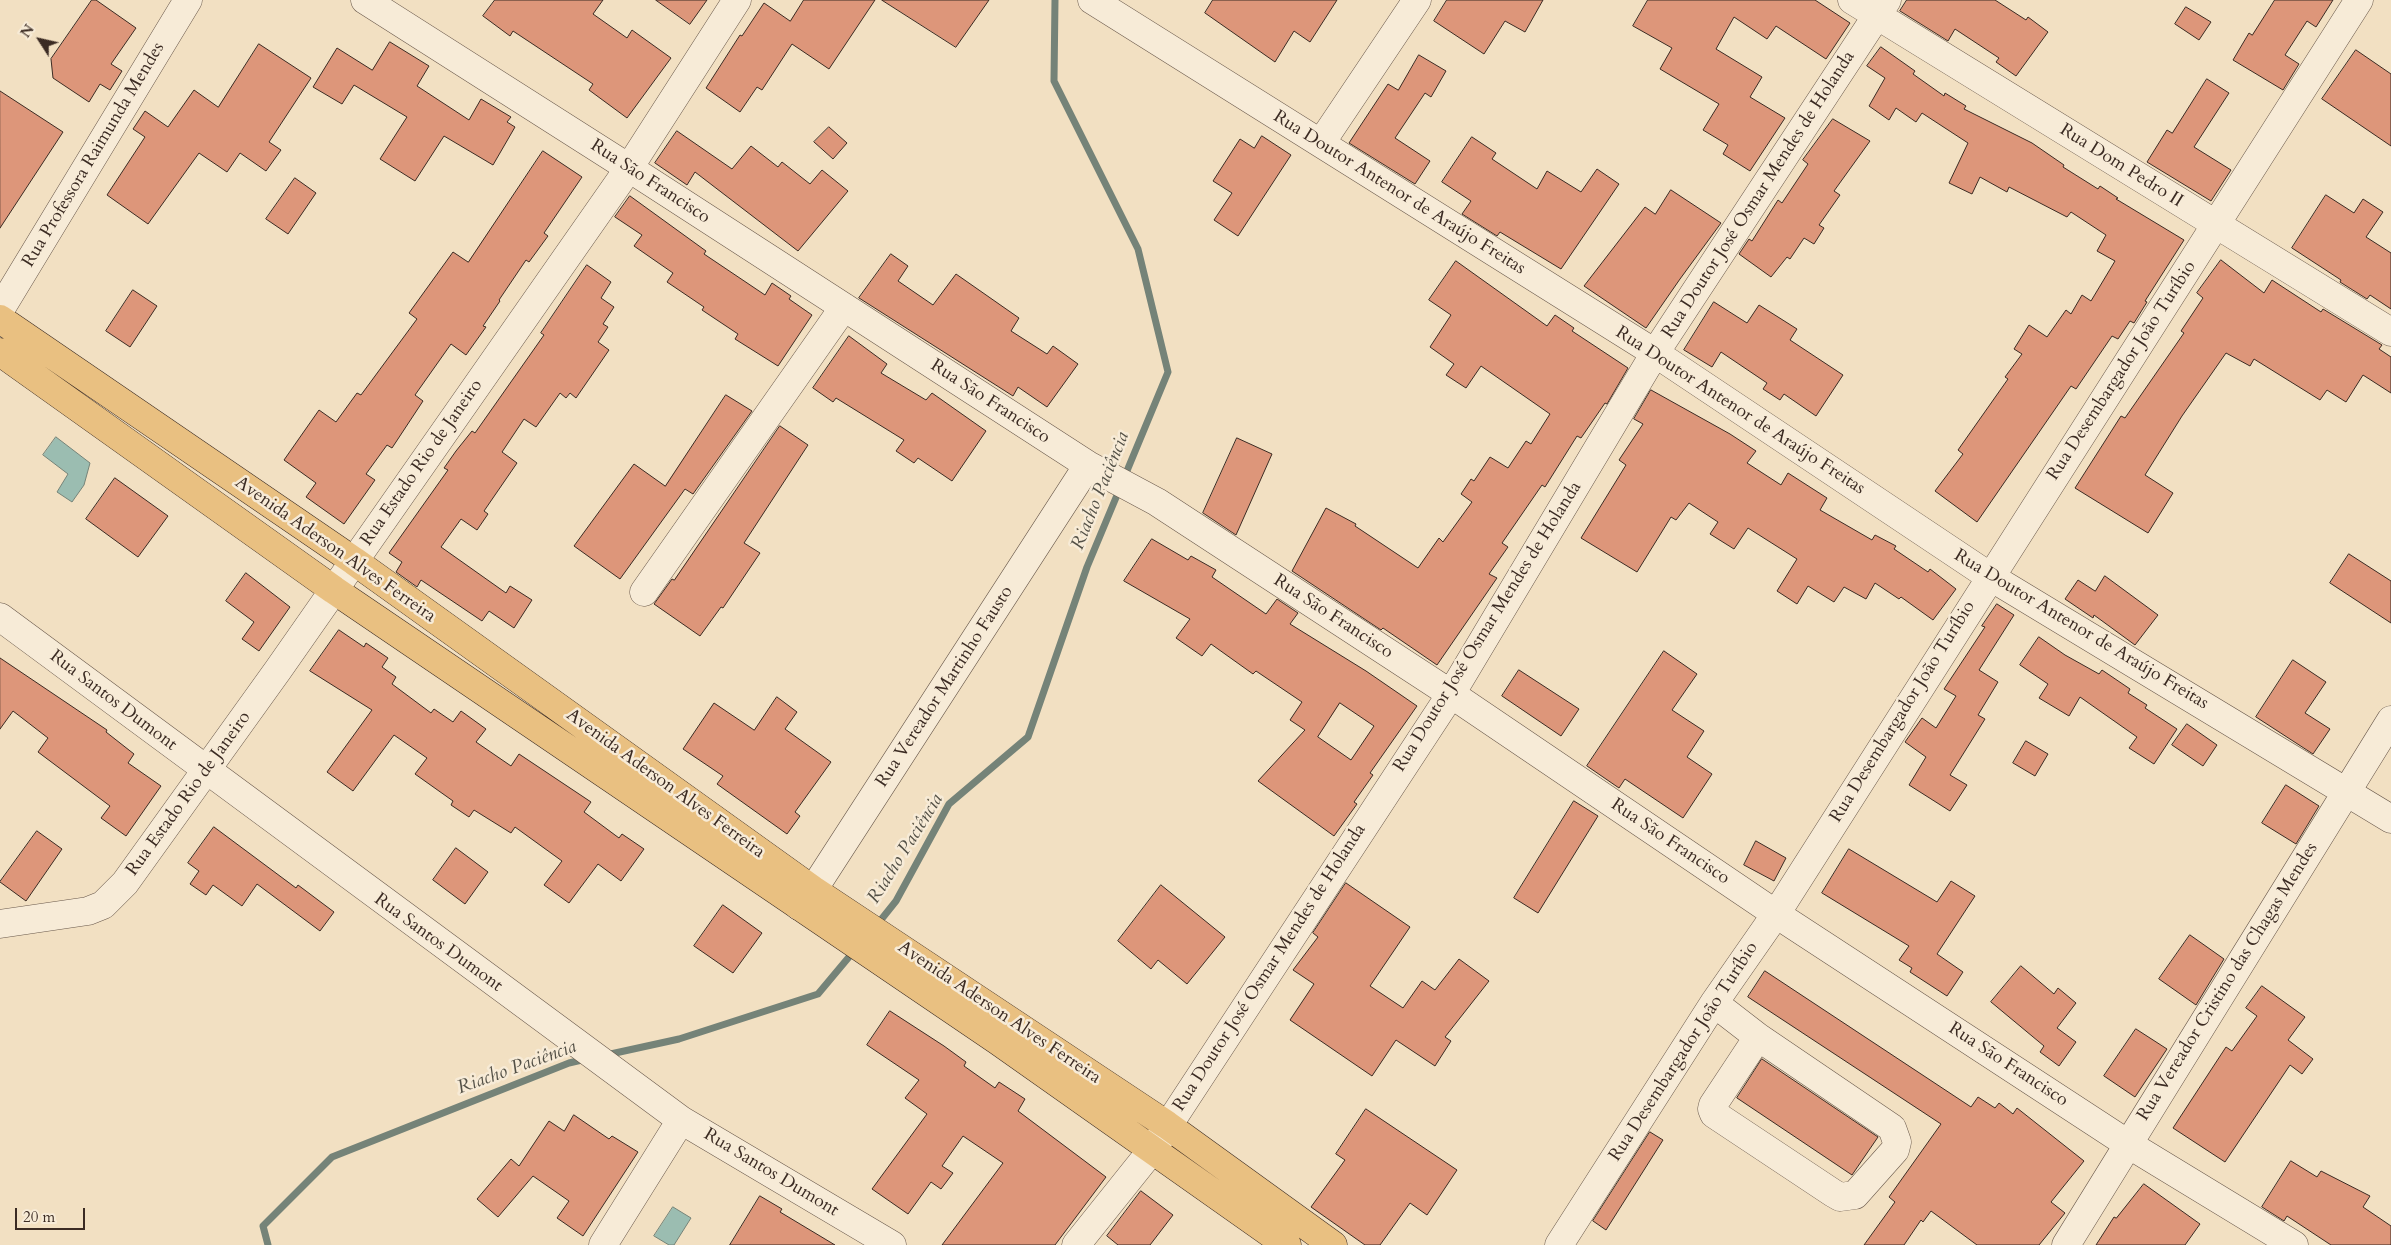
<!DOCTYPE html>
<meta charset="utf-8">
<style>
body{margin:0}
#map{position:relative;width:2391px;height:1245px;overflow:hidden;background:#f2e0c2;font-family:Cardo,serif}
canvas{display:block}
.north{position:absolute;left:15px;top:15px;width:50px;height:50px;-webkit-text-stroke:4px #f7ebd7;paint-order:stroke;rotate:305deg;font-size:14px;font-weight:700;line-height:20px;text-align:center;color:#3b2b23}
.north::after{content:'';display:block;margin:auto;width:18px;height:22px;background:#3b2b23;clip-path:polygon(50% 0,100% 100%,50% 72%,0 100%)}
.scale{position:absolute;left:15px;top:1208px;width:70px;height:22px;box-sizing:border-box;border:2px solid #3b2b23;border-top:0;padding-left:6px;font-size:15px;line-height:18px;white-space:nowrap;color:#3b2b23;-webkit-text-stroke:4px #f7ebd7;paint-order:stroke}
</style>
<div id="map">
<canvas width="2391" height="1245"></canvas>
<div class="north">N</div>
<div class="scale">20 m</div>
</div>
<script>
const g = document.querySelector('canvas').getContext('2d');
g.lineJoin = 'round';
function paint(path, color) {
  g.fillStyle = color;
  g.fill(path, 'evenodd');
}
function stroke(path, color, width, dash) {
  g.strokeStyle = color;
  g.lineWidth = width;
  g.lineCap = dash ? 'butt' : 'round';
  g.setLineDash(dash || []);
  g.stroke(path);
}
function label(font, color, halo, rows, align = 'center') {
  g.font = font + ' Cardo,serif';
  g.lineWidth = 5;
  g.setLineDash([]);
  g.textBaseline = 'middle';
  g.strokeStyle = halo;
  g.fillStyle = color;
  for (const [text, x, y, turn = 0] of rows) {
    g.save();
    g.translate(x, y);
    g.rotate((+turn || 0) * Math.PI / 180);
    g.textAlign = isNaN(turn) ? turn : align;
    if (halo) g.strokeText(text, 0, 0);
    g.fillText(text, 0, 0);
    g.restore();
  }
}
const water = new Path2D(`
 M 56,437 L 90,463 L 84,485 L 72,502 L 57,492 L 68,474 L 43,455 Z
 M 673,1207 L 691,1218 L 674,1245 L 669,1245 L 654,1236 Z`);
const stream = new Path2D(`
 M 1055,0 L 1054,81 L 1138,249 L 1168,372 L 1124,478
 M 876,926 L 896,901 L 949,804 L 1028,737 L 1087,567 L 1120,488
 M 606,1055 L 679,1039 L 818,994 L 854,951
 M 268,1245 L 263,1226 L 332,1157 L 569,1063 L 586,1059`);
const building = new Path2D(`
 M 92,0 L 96,0 L 136,28 L 111,64 L 122,71 L 110,90 L 100,84 L 89,102 L 53,78 L 51,59 Z
 M 495,0 L 603,0 L 593,14 L 627,38 L 632,30 L 671,58 L 627,118 L 589,90 L 593,84 L 513,31 L 510,36 L 483,16 Z
 M 656,0 L 707,0 L 690,24 Z
 M 804,0 L 875,0 L 829,69 L 792,44 L 762,90 L 757,87 L 740,112 L 706,88 L 740,35 L 742,36 L 764,3 L 790,21 Z
 M 882,0 L 989,0 L 956,47 Z
 M 1213,0 L 1337,0 L 1310,42 L 1294,31 L 1275,62 L 1205,13 Z
 M 1447,0 L 1543,0 L 1525,32 L 1505,21 L 1484,54 L 1434,21 Z
 M 1648,0 L 1815,0 L 1850,23 L 1826,59 L 1776,26 L 1767,39 L 1734,17 L 1716,49 L 1762,77 L 1750,97 L 1785,118 L 1750,171 L 1723,154 L 1728,145 L 1703,130 L 1719,104 L 1660,69 L 1672,48 L 1633,26 Z
 M 1907,0 L 1995,0 L 2026,20 L 2028,17 L 2048,32 L 2016,76 L 1996,62 L 1999,58 L 1955,29 L 1948,41 L 1900,11 Z
 M 2275,0 L 2333,0 L 2316,27 L 2307,21 L 2285,55 L 2299,64 L 2283,90 L 2233,60 L 2249,33 L 2252,35 Z
 M 2186,7 L 2211,22 L 2199,40 L 2175,24 Z
 M 390,42 L 429,66 L 417,86 L 469,120 L 481,99 L 511,117 L 507,122 L 515,127 L 493,165 L 444,136 L 415,181 L 380,159 L 407,117 L 354,85 L 342,104 L 313,87 L 337,48 L 372,70 Z
 M 259,44 L 311,78 L 269,142 L 281,150 L 266,171 L 240,153 L 227,172 L 199,153 L 148,224 L 107,195 L 145,137 L 133,129 L 145,111 L 168,127 L 194,90 L 218,107 Z
 M 1881,47 L 1915,71 L 1913,74 L 1944,96 L 1945,93 L 1966,106 L 1964,109 L 2032,143 L 2064,165 L 2063,167 L 2098,189 L 2100,186 L 2118,198 L 2116,199 L 2184,240 L 2145,301 L 2147,302 L 2134,323 L 2130,321 L 2118,339 L 2112,336 L 2076,389 L 2071,386 L 1977,522 L 1935,491 L 1963,454 L 1958,450 L 2008,379 L 2005,377 L 2022,354 L 2014,349 L 2029,325 L 2047,337 L 2066,310 L 2071,314 L 2082,295 L 2091,301 L 2115,261 L 2097,251 L 2106,235 L 2071,212 L 2067,217 L 2009,187 L 2007,192 L 1980,177 L 1972,194 L 1949,183 L 1968,143 L 1922,113 L 1916,122 L 1896,108 L 1889,120 L 1869,106 L 1885,78 L 1867,66 Z
 M 2356,50 L 2391,74 L 2391,146 L 2322,99 Z
 M 1419,55 L 1446,71 L 1431,97 L 1425,93 L 1395,138 L 1430,161 L 1415,184 L 1349,143 L 1388,84 L 1398,90 Z
 M 2207,79 L 2229,93 L 2194,147 L 2231,170 L 2211,201 L 2147,162 L 2167,130 L 2172,133 Z
 M 0,91 L 63,132 L 0,228 Z
 M 1833,119 L 1870,141 L 1834,191 L 1840,195 L 1819,225 L 1824,228 L 1814,244 L 1804,238 L 1790,259 L 1787,257 L 1771,277 L 1739,254 L 1749,239 L 1752,241 L 1778,200 L 1782,203 L 1808,164 L 1803,160 Z
 M 829,127 L 847,143 L 833,159 L 814,142 Z
 M 677,131 L 732,169 L 751,146 L 778,167 L 782,162 L 810,184 L 822,170 L 848,191 L 798,251 L 695,172 L 687,185 L 655,163 Z
 M 1262,136 L 1291,155 L 1238,236 L 1214,220 L 1232,193 L 1213,181 L 1240,139 L 1254,148 Z
 M 1472,137 L 1496,153 L 1492,159 L 1537,189 L 1547,171 L 1581,192 L 1597,169 L 1619,184 L 1561,269 L 1500,232 L 1497,236 L 1462,214 L 1471,201 L 1442,182 Z
 M 543,151 L 582,177 L 544,233 L 548,236 L 529,262 L 526,260 L 499,300 L 500,301 L 483,326 L 486,327 L 466,355 L 451,344 L 415,395 L 423,401 L 392,448 L 387,445 L 366,474 L 375,480 L 344,524 L 306,497 L 316,483 L 284,460 L 319,410 L 336,422 L 357,393 L 361,395 L 417,319 L 409,313 L 453,252 L 468,262 Z
 M 295,178 L 316,193 L 288,234 L 266,219 Z
 M 1671,190 L 1721,223 L 1680,279 L 1646,328 L 1584,286 L 1645,207 L 1655,214 Z
 M 2326,195 L 2354,213 L 2363,199 L 2383,212 L 2366,237 L 2391,253 L 2391,309 L 2370,295 L 2367,299 L 2340,282 L 2341,280 L 2292,248 Z
 M 630,196 L 706,251 L 704,254 L 765,295 L 772,283 L 791,296 L 789,299 L 812,315 L 778,366 L 735,339 L 738,334 L 702,310 L 704,307 L 667,282 L 673,273 L 634,246 L 642,235 L 615,217 Z
 M 891,254 L 908,266 L 898,281 L 933,305 L 956,274 L 1019,318 L 1011,331 L 1047,354 L 1053,346 L 1078,364 L 1047,407 L 1018,387 L 1013,396 L 859,298 Z
 M 2221,260 L 2264,293 L 2272,280 L 2321,312 L 2323,309 L 2382,345 L 2379,349 L 2391,357 L 2391,393 L 2363,375 L 2346,402 L 2327,390 L 2320,400 L 2254,359 L 2250,366 L 2226,353 L 2182,416 L 2145,475 L 2173,493 L 2148,533 L 2075,488 L 2121,416 L 2125,418 L 2184,333 L 2181,331 L 2203,298 L 2197,293 Z
 M 1456,261 L 1547,326 L 1555,315 L 1574,328 L 1572,331 L 1628,368 L 1607,404 L 1605,403 L 1581,438 L 1577,436 L 1545,487 L 1542,485 L 1502,543 L 1508,547 L 1489,574 L 1497,578 L 1437,665 L 1383,628 L 1381,630 L 1292,571 L 1326,508 L 1356,524 L 1355,526 L 1418,568 L 1439,538 L 1443,542 L 1472,502 L 1461,494 L 1471,479 L 1474,481 L 1490,457 L 1508,468 L 1526,441 L 1531,444 L 1550,414 L 1481,366 L 1466,388 L 1446,375 L 1454,364 L 1430,347 L 1451,315 L 1429,300 Z
 M 587,265 L 611,282 L 601,298 L 614,307 L 603,324 L 608,327 L 598,342 L 609,350 L 576,398 L 570,393 L 566,398 L 560,393 L 536,427 L 524,419 L 502,452 L 517,463 L 484,511 L 488,514 L 477,530 L 461,519 L 441,547 L 506,593 L 510,586 L 532,600 L 514,628 L 489,611 L 482,621 L 421,580 L 417,587 L 396,572 L 402,562 L 389,553 L 448,470 L 444,468 L 456,451 L 472,431 L 475,433 L 544,335 L 541,333 Z
 M 133,290 L 157,306 L 130,347 L 106,331 Z
 M 1714,302 L 1747,323 L 1759,305 L 1797,329 L 1790,340 L 1843,375 L 1816,416 L 1784,394 L 1780,400 L 1763,389 L 1767,383 L 1721,352 L 1712,367 L 1684,350 Z
 M 849,336 L 887,364 L 881,373 L 926,400 L 932,393 L 986,431 L 952,481 L 918,458 L 914,463 L 896,451 L 904,440 L 836,398 L 833,402 L 813,388 Z
 M 1651,390 L 1730,434 L 1756,451 L 1747,463 L 1781,485 L 1788,473 L 1827,498 L 1820,510 L 1872,540 L 1875,535 L 1896,546 L 1894,549 L 1928,572 L 1930,569 L 1956,589 L 1933,620 L 1901,597 L 1899,599 L 1875,583 L 1866,599 L 1844,587 L 1834,602 L 1808,586 L 1797,604 L 1777,591 L 1797,559 L 1748,528 L 1734,549 L 1710,534 L 1718,522 L 1689,503 L 1676,520 L 1671,517 L 1637,572 L 1581,538 L 1626,465 L 1619,460 L 1643,424 L 1634,419 Z
 M 726,395 L 752,411 L 693,494 L 685,489 L 620,579 L 574,546 L 634,464 L 665,486 Z
 M 780,426 L 808,445 L 744,543 L 760,553 L 723,608 L 721,607 L 700,636 L 654,604 L 672,579 L 674,580 Z
 M 1237,438 L 1272,454 L 1236,535 L 1203,513 Z
 M 115,478 L 168,516 L 138,557 L 86,519 Z
 M 1152,539 L 1188,560 L 1191,556 L 1216,570 L 1212,577 L 1266,614 L 1277,599 L 1298,613 L 1290,624 L 1366,671 L 1417,706 L 1370,773 L 1373,775 L 1354,802 L 1357,804 L 1334,836 L 1258,781 L 1305,730 L 1290,720 L 1302,702 L 1256,671 L 1253,674 L 1211,644 L 1202,656 L 1176,638 L 1190,619 L 1124,581 ZM 1340,703 L 1374,726 L 1351,760 L 1318,737 Z
 M 2349,554 L 2391,581 L 2391,623 L 2330,583 Z
 M 246,573 L 290,607 L 259,651 L 242,639 L 254,622 L 226,601 Z
 M 2105,576 L 2158,615 L 2135,645 L 2094,615 L 2093,618 L 2065,599 L 2078,580 L 2095,591 Z
 M 1997,604 L 2014,615 L 1979,670 L 1998,682 L 1978,715 L 1985,719 L 1950,775 L 1967,785 L 1950,811 L 1909,785 L 1926,757 L 1905,742 L 1922,718 L 1936,728 L 1956,696 L 1944,689 L 1985,627 L 1982,626 Z
 M 339,630 L 364,647 L 366,643 L 388,658 L 382,667 L 396,677 L 392,684 L 431,713 L 434,709 L 453,722 L 461,711 L 486,729 L 476,742 L 511,766 L 519,754 L 591,802 L 584,812 L 619,838 L 622,834 L 644,849 L 621,881 L 598,864 L 569,903 L 544,885 L 562,861 L 515,827 L 511,833 L 474,810 L 469,817 L 451,805 L 453,801 L 415,774 L 427,758 L 394,735 L 353,791 L 327,772 L 372,710 L 310,671 Z
 M 2039,637 L 2065,655 L 2099,674 L 2102,670 L 2130,689 L 2128,693 L 2147,705 L 2145,708 L 2177,729 L 2154,764 L 2129,748 L 2137,737 L 2080,697 L 2069,716 L 2039,698 L 2048,684 L 2020,665 Z
 M 1664,651 L 1697,674 L 1672,710 L 1704,731 L 1687,757 L 1712,774 L 1683,818 L 1625,779 L 1619,788 L 1587,766 Z
 M 0,658 L 107,730 L 106,732 L 134,754 L 128,763 L 161,786 L 126,836 L 101,818 L 110,806 L 38,752 L 48,738 L 13,711 L 0,729 Z
 M 2293,660 L 2326,682 L 2305,713 L 2330,729 L 2313,754 L 2256,717 Z
 M 1519,670 L 1579,709 L 1561,736 L 1502,696 Z
 M 777,697 L 797,712 L 785,729 L 831,762 L 795,812 L 800,816 L 787,834 L 717,784 L 723,776 L 683,749 L 714,703 L 754,730 Z
 M 2187,724 L 2217,745 L 2203,766 L 2172,745 Z
 M 2026,741 L 2048,754 L 2035,776 L 2013,763 Z
 M 2286,785 L 2319,806 L 2296,844 L 2262,823 Z
 M 1574,801 L 1598,816 L 1538,913 L 1514,898 Z
 M 214,827 L 296,888 L 298,885 L 334,912 L 320,931 L 257,884 L 242,906 L 213,885 L 206,895 L 190,884 L 199,871 L 188,863 Z
 M 37,831 L 62,849 L 26,901 L 0,882 Z
 M 1756,841 L 1786,858 L 1774,881 L 1744,865 Z
 M 456,848 L 488,872 L 465,904 L 433,880 Z
 M 1849,849 L 1937,902 L 1951,881 L 1975,896 L 1937,954 L 1963,972 L 1947,996 L 1910,972 L 1912,968 L 1899,960 L 1909,946 L 1822,893 Z
 M 1346,883 L 1410,927 L 1370,986 L 1403,1008 L 1422,981 L 1435,990 L 1459,959 L 1489,981 L 1445,1037 L 1451,1041 L 1435,1066 L 1396,1040 L 1372,1076 L 1290,1020 L 1314,984 L 1293,970 L 1318,937 L 1313,933 Z
 M 1161,885 L 1225,937 L 1187,984 L 1158,960 L 1151,969 L 1118,941 Z
 M 723,905 L 762,933 L 733,973 L 694,946 Z
 M 2190,935 L 2224,959 L 2196,1005 L 2159,979 Z
 M 2021,966 L 2054,994 L 2058,988 L 2076,1003 L 2057,1028 L 2076,1042 L 2059,1066 L 2040,1052 L 2044,1046 L 1991,1002 Z
 M 1765,971 L 1971,1107 L 1978,1097 L 1995,1108 L 1999,1103 L 2013,1114 L 2017,1108 L 2084,1161 L 2051,1202 L 2065,1213 L 2039,1245 L 1977,1245 L 1931,1211 L 1923,1222 L 1921,1220 L 1904,1245 L 1864,1245 L 1895,1202 L 1889,1197 L 1941,1124 L 1748,997 Z
 M 2262,986 L 2305,1017 L 2288,1040 L 2313,1059 L 2302,1074 L 2290,1065 L 2225,1162 L 2173,1128 L 2226,1047 L 2232,1051 L 2257,1016 L 2246,1008 Z
 M 890,1011 L 944,1046 L 966,1062 L 964,1066 L 995,1088 L 999,1082 L 1025,1099 L 1018,1111 L 1106,1177 L 1055,1245 L 942,1245 L 1003,1163 L 963,1136 L 942,1166 L 953,1173 L 941,1189 L 931,1182 L 908,1214 L 872,1189 L 927,1114 L 905,1098 L 919,1080 L 867,1045 Z
 M 2136,1029 L 2167,1049 L 2135,1097 L 2104,1076 Z
 M 1762,1059 L 1878,1137 L 1852,1175 L 1737,1098 Z
 M 1366,1109 L 1457,1170 L 1427,1215 L 1410,1203 L 1380,1245 L 1365,1245 L 1311,1207 L 1345,1160 L 1336,1154 Z
 M 574,1115 L 609,1139 L 612,1136 L 638,1152 L 583,1236 L 557,1218 L 569,1201 L 533,1176 L 498,1217 L 477,1199 L 511,1159 L 519,1166 L 549,1121 L 564,1131 Z
 M 1650,1132 L 1663,1140 L 1606,1230 L 1593,1221 Z
 M 2291,1161 L 2317,1177 L 2321,1171 L 2370,1196 L 2363,1207 L 2391,1226 L 2391,1245 L 2331,1245 L 2287,1216 L 2284,1221 L 2262,1207 Z
 M 2144,1184 L 2200,1224 L 2185,1245 L 2096,1245 L 2114,1217 L 2116,1218 Z
 M 1141,1191 L 1173,1215 L 1150,1245 L 1118,1245 L 1107,1236 Z
 M 760,1196 L 782,1209 L 780,1212 L 835,1245 L 730,1245 Z`);
const minor = new Path2D(`
 M 365,0 L 629,168 L 1088,465 L 1157,502 L 1451,694 L 1776,914 L 2128,1144 L 2294,1245
 M 1092,0 L 1655,353 L 1989,576 L 2391,819
 M 1852,0 L 2391,332
 M 1321,143 L 1417,0
 M 0,310 L 188,0
 M 644,592 L 844,307
 M 0,617 L 681,1120 L 892,1245
 M 799,906 L 813,890 L 1088,465
 M 0,924 L 88,911 L 103,905 L 125,883 L 278,670 L 629,168 L 737,0
 M 1714,1003 L 1758,1037 L 1892,1128 L 1897,1142 L 1895,1150 L 1855,1195 L 1840,1197 L 1833,1193 L 1714,1114 L 1712,1109 L 1713,1105 L 1758,1037
 M 603,1245 L 681,1120
 M 1076,1245 L 1152,1150 L 1451,694 L 1655,353 L 1887,0
 M 1559,1245 L 1714,1003 L 1776,914 L 2359,0
 M 2066,1245 L 2391,720`);
const major = new Path2D(`
 M 0,319 L 354,561 L 813,890 L 1167,1125 L 1333,1245
 M 0,352 L 334,590 L 998,1041 L 1287,1245`);
const streetNames = [
 ["Rua Professora Raimunda Mendes",94,155,-59],
 ["Rua Dom Pedro II",2121,166,32],
 ["Rua São Francisco",650,182,33],
 ["Rua Doutor Antenor de Araújo Freitas",1399,193,32],
 ["Rua Doutor José Osmar Mendes de Holanda",1759,195,-57],
 ["Rua Desembargador João Turíbio",2122,371,-57],
 ["Rua São Francisco",990,402,33],
 ["Rua Doutor Antenor de Araújo Freitas",1740,411,33],
 ["Rua Estado Rio de Janeiro",422,463,-55],
 ["Avenida Aderson Alves Ferreira",335,550,35],
 ["Rua São Francisco",1333,617,33],
 ["Rua Doutor José Osmar Mendes de Holanda",1488,627,-58],
 ["Rua Doutor Antenor de Araújo Freitas",2081,630,31],
 ["Rua Vereador Martinho Fausto",945,687,-57],
 ["Rua Santos Dumont",113,701,37],
 ["Rua Desembargador João Turíbio",1903,712,-58],
 ["Avenida Aderson Alves Ferreira",665,784,36],
 ["Rua Estado Rio de Janeiro",189,794,-54],
 ["Rua São Francisco",1670,842,34],
 ["Rua Santos Dumont",438,943,36],
 ["Rua Doutor José Osmar Mendes de Holanda",1270,968,-57],
 ["Rua Vereador Cristino das Chagas Mendes",2228,982,-58],
 ["Avenida Aderson Alves Ferreira",999,1013,34],
 ["Rua Desembargador João Turíbio",1684,1052,-57],
 ["Rua São Francisco",2008,1065,33],
 ["Rua Santos Dumont",771,1173,31]
];
const waterNames = [
 ["Riacho Paciência",1101,491,-68],
 ["Riacho Paciência",906,849,-58],
 ["Riacho Paciência",517,1068,-20]
];
paint(water, '#9bbdb1');
stroke(water, '#758378', 1);
stroke(stream, '#758378', 7);
paint(building, '#dd967a');
stroke(building, '#3b2b23', 1);
stroke(minor, '#69584b', 29);
stroke(major, '#3b2b23', 29);
stroke(minor, '#f7ebd7', 28);
stroke(major, '#e9c081', 28);
label('18px', '#3b2b23', '#f7ebd7', streetNames);
label('italic 19px', '#535046', '#f7ebd7', waterNames);
</script>
